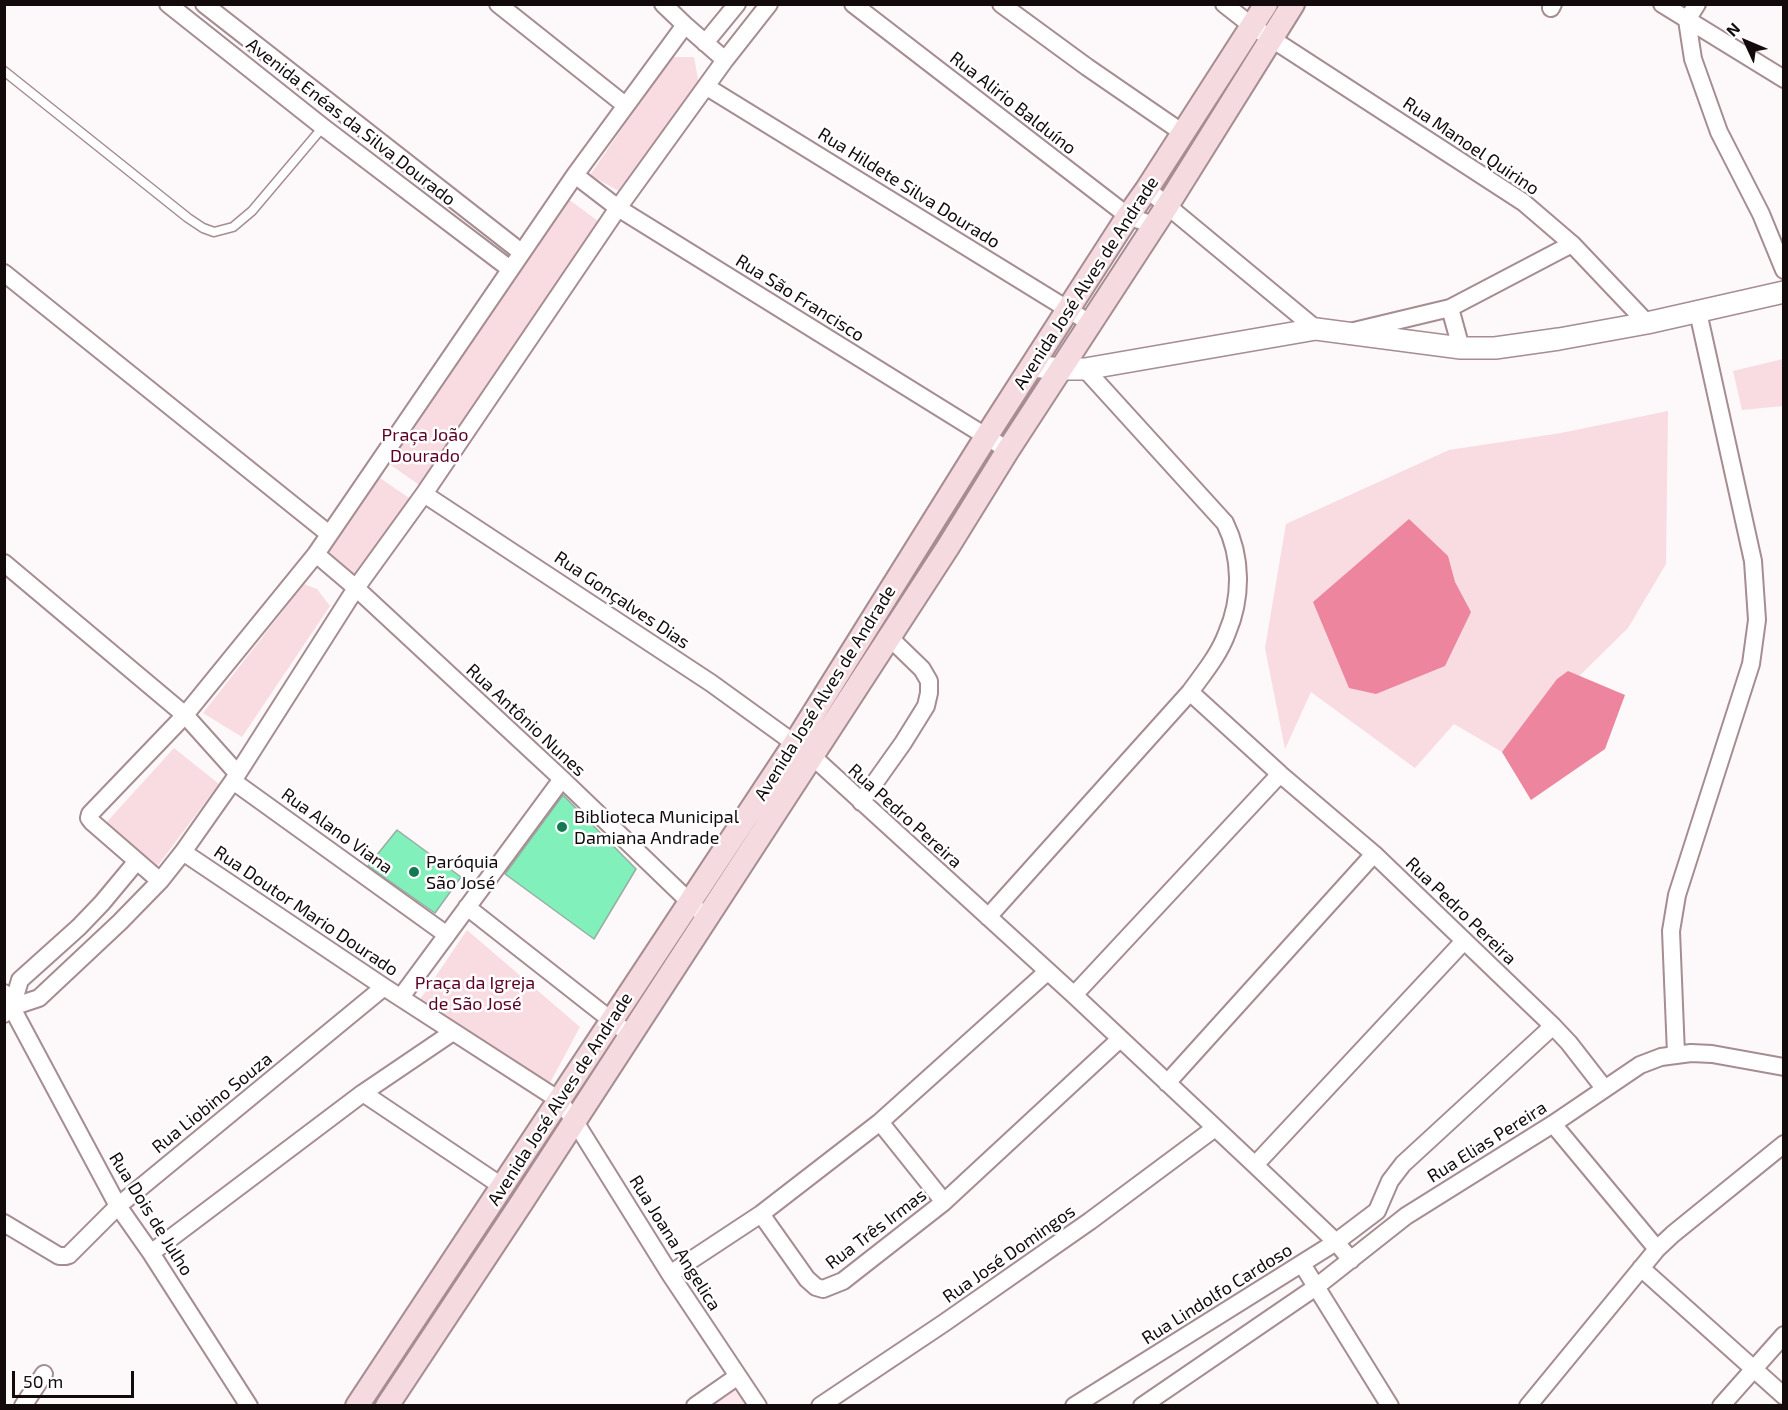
<!DOCTYPE html>
<meta charset="utf-8">
<style>
body{margin:0}
#map{position:relative;width:1788px;height:1410px;overflow:hidden;background:#fdf8f9;font-family:"Exo 2",sans-serif}
canvas{display:block}
.frame{position:absolute;inset:0;border:6px solid #120a0b;pointer-events:none}
.north{position:absolute;left:1716px;top:12px;width:60px;height:60px;-webkit-text-stroke:4px #fff;paint-order:stroke;rotate:314deg;font-size:16px;font-weight:700;line-height:24px;text-align:center;color:#120a0b}
.north::after{content:'';display:block;margin:auto;width:21px;height:27px;background:#120a0b;clip-path:polygon(50% 0,100% 100%,50% 72%,0 100%)}
.scale{position:absolute;left:12px;top:1371px;width:122px;height:27px;box-sizing:border-box;border:3px solid #120a0b;border-top:0;padding-left:8px;font-size:18px;line-height:21px;white-space:nowrap;color:#120a0b;-webkit-text-stroke:4px #fff;paint-order:stroke}
</style>
<div id="map">
<canvas width="1788" height="1410"></canvas>
<div class="frame"></div>
<div class="north">N</div>
<div class="scale">50 m</div>
</div>
<script>
const g = document.querySelector('canvas').getContext('2d');
g.lineJoin = 'round';
function paint(path, color) {
  g.fillStyle = color;
  g.fill(path, 'evenodd');
}
function stroke(path, color, width, dash) {
  g.strokeStyle = color;
  g.lineWidth = width;
  g.lineCap = dash ? 'butt' : 'round';
  g.setLineDash(dash || []);
  g.stroke(path);
}
function label(font, color, halo, rows, align = 'center') {
  g.font = font + ' "Exo 2",sans-serif';
  g.lineWidth = 5;
  g.setLineDash([]);
  g.textBaseline = 'middle';
  g.strokeStyle = halo;
  g.fillStyle = color;
  for (const [text, x, y, turn = 0] of rows) {
    g.save();
    g.translate(x, y);
    g.rotate((+turn || 0) * Math.PI / 180);
    g.textAlign = isNaN(turn) ? turn : align;
    if (halo) g.strokeText(text, 0, 0);
    g.fillText(text, 0, 0);
    g.restore();
  }
}
const built = new Path2D(`
 M 729,1374 L 752,1406 L 685,1406 L 719,1381 Z`);
const green = new Path2D(`
 M 671,57 L 694,57 L 699,85 L 626,195 L 590,175 Z
 M 568,199 L 605,226 L 425,489 L 385,461 Z
 M 1783,359 L 1783,406 L 1742,410 L 1733,371 Z
 M 1668,411 L 1666,564 L 1628,628 L 1502,752 L 1454,724 L 1415,768 L 1311,692 L 1285,749 L 1265,648 L 1286,524 L 1449,450 L 1561,433 Z
 M 374,474 L 415,502 L 352,597 L 312,562 Z
 M 304,584 L 317,589 L 330,606 L 242,737 L 203,713 Z
 M 174,748 L 219,784 L 153,872 L 105,824 Z
 M 467,930 L 580,1027 L 545,1092 L 417,1004 Z`);
const water = new Path2D(`
 M 1409,519 L 1448,556 L 1455,582 L 1471,612 L 1445,666 L 1376,694 L 1349,688 L 1313,602 Z
 M 1568,671 L 1625,695 L 1605,749 L 1531,800 L 1502,752 L 1557,679 Z`);
const building = new Path2D(`
 M 563,795 L 636,869 L 594,939 L 505,874 Z
 M 397,830 L 461,877 L 435,913 L 368,866 Z`);
const service = new Path2D(`
 M 4,71 L 188,218 L 203,228 L 214,232 L 233,227 L 252,211 L 323,127`);
const minor = new Path2D(`
 M 168,4 L 323,127 L 510,269
 M 204,4 L 521,252
 M 498,4 L 625,105
 M 663,4 L 685,25
 M 853,4 L 1128,216 L 1153,225
 M 1001,4 L 1087,67 L 1183,133
 M 1224,4 L 1252,26 L 1523,202 L 1572,244 L 1647,323
 M 1662,4 L 1784,79
 M 1697,4 L 1687,20 L 1693,59 L 1719,132 L 1761,214 L 1784,270
 M 1551,8 L 1553,4
 M 705,43 L 737,4
 M 707,87 L 1090,323
 M 575,175 L 618,208 L 1008,450
 M 1147,189 L 1316,329
 M 4,273 L 329,534
 M 1450,308 L 1461,348
 M 1354,331 L 1450,308 L 1572,244
 M 424,494 L 711,683 L 812,756 L 1074,995 L 1255,1165 L 1336,1242 L 1351,1260
 M 316,554 L 356,588 L 562,779 L 697,909
 M 4,563 L 185,715 L 237,773
 M 1190,692 L 1280,774 L 1374,854 L 1553,1026 L 1569,1043 L 1604,1088
 M 233,781 L 447,935
 M 861,802 L 903,743 L 926,706 L 929,693 L 929,681 L 922,669 L 890,638
 M 183,852 L 384,987 L 559,1100 L 574,1120 L 670,1274 L 758,1406
 M 160,881 L 92,822 L 89,818 L 90,814 L 185,715 L 316,554 L 575,175 L 685,25 L 725,60
 M 467,907 L 630,1035
 M 988,917 L 1190,692 C 1203,674 1219,655 1227,633 C 1242,598 1242,557 1225,523 L 1085,369
 M 4,993 L 118,1206 L 151,1253 L 249,1406
 M 1074,995 L 1280,774
 M 401,997 L 562,779
 M 12,1007 L 20,980 L 79,927 L 102,903 L 137,861
 M 4,1014 L 12,1007 L 39,998 L 120,922 L 160,881 L 183,852 L 233,781 L 356,588 L 424,494 L 618,208 L 725,60 L 769,4
 M 1676,1054 L 1671,931 L 1677,895 L 1751,664 L 1757,620 L 1753,561 L 1698,312
 M 1167,1083 L 1374,854
 M 363,1093 L 503,1187
 M 1553,1124 L 1657,1249
 M 1255,1165 L 1464,941
 M 944,1202 L 1120,1039
 M 761,1214 L 807,1279 L 816,1287 L 823,1289 L 843,1281 L 944,1202 L 880,1122
 M 4,1223 L 59,1256 L 66,1256 L 69,1255 L 118,1206 L 384,987
 M 151,1253 L 363,1093 L 453,1032
 M 1302,1264 L 1390,1406
 M 1641,1268 L 1784,1396
 M 670,1274 L 761,1214 L 880,1122 L 1048,971
 M 23,1406 L 44,1374
 M 695,1406 L 738,1376
 M 820,1406 L 944,1323 L 1090,1221 L 1215,1128
 M 1074,1406 L 1336,1242 L 1377,1211 L 1390,1181 L 1403,1164 L 1553,1026
 M 1142,1406 L 1316,1287 L 1406,1216 L 1553,1124 L 1640,1065 L 1661,1057 L 1691,1053 L 1712,1054 L 1784,1067
 M 1528,1406 L 1657,1249 L 1673,1234 L 1784,1144
 M 1721,1406 L 1784,1335`);
const tertiary = new Path2D(`
 M 1032,366 L 1061,369 L 1085,369 L 1316,329 L 1461,348 L 1495,348 L 1559,339 L 1647,323 L 1784,292`);
const secondary = new Path2D(`
 M 357,1406 L 795,743 L 986,437 L 1128,216 L 1147,189 L 1266,4
 M 387,1406 L 522,1202 L 948,547 L 1008,450 L 1167,206 L 1293,4`);
const markers = [
 [562,827,6,"#147951"],
 [414,872,6,"#147951"]
];
const streetNames = [
 ["Rua Alirio Balduíno",1013,103,38],
 ["Avenida Enéas da Silva Dourado",351,122,38],
 ["Rua Manoel Quirino",1471,146,34],
 ["Rua Hildete Silva Dourado",909,188,32],
 ["Avenida José Alves de Andrade",1086,283,-57],
 ["Rua São Francisco",800,298,32],
 ["Rua Gonçalves Dias",622,600,34],
 ["Avenida José Alves de Andrade",825,693,-58],
 ["Rua Antônio Nunes",526,720,43],
 ["Rua Pedro Pereira",905,816,42],
 ["Rua Alano Viana",337,831,36],
 ["Rua Doutor Mario Dourado",306,911,34],
 ["Rua Pedro Pereira",1461,911,44],
 ["Avenida José Alves de Andrade",560,1099,-57],
 ["Rua Liobino Souza",212,1103,-39],
 ["Rua Elias Pereira",1487,1142,-32],
 ["Rua Dois de Julho",151,1214,58],
 ["Rua Três Irmas",876,1229,-37],
 ["Rua Joana Angelica",675,1243,58],
 ["Rua José Domingos",1009,1254,-35],
 ["Rua Lindolfo Cardoso",1217,1294,-32]
];
const parkNames = [
 ["Praça João",425,435],
 ["Dourado",425,456],
 ["Praça da Igreja",475,983],
 ["de São José",475,1004]
];
const poiNames = [
 ["Biblioteca Municipal",574,817],
 ["Damiana Andrade",574,838],
 ["Paróquia",426,862],
 ["São José",426,883]
];
paint(built, '#fee8ec');
paint(green, '#f9dce1');
paint(water, '#ec859d');
paint(building, '#82f0ba');
stroke(building, '#97ada1', 1.5);
stroke(service, '#a58d91', 11);
stroke(minor, '#a58d91', 20);
stroke(tertiary, '#a58d91', 24);
stroke(secondary, '#a58d91', 26);
stroke(service, '#fff', 8);
stroke(minor, '#fff', 16);
stroke(tertiary, '#fff', 21);
stroke(secondary, '#f5dae0', 22);
for (const [x, y, r, color] of markers) {
  const dot = new Path2D();
  dot.arc(x, y, r, 0, 2 * Math.PI);
  g.fillStyle = color;
  g.fill(dot);
  stroke(dot, '#fff', 2);
}
label('18px', '#120a0b', '#fff', streetNames);
label('18px', '#5d0025', '#fff', parkNames);
label('18px', '#120a0b', '#fff', poiNames, 'left');
</script>
